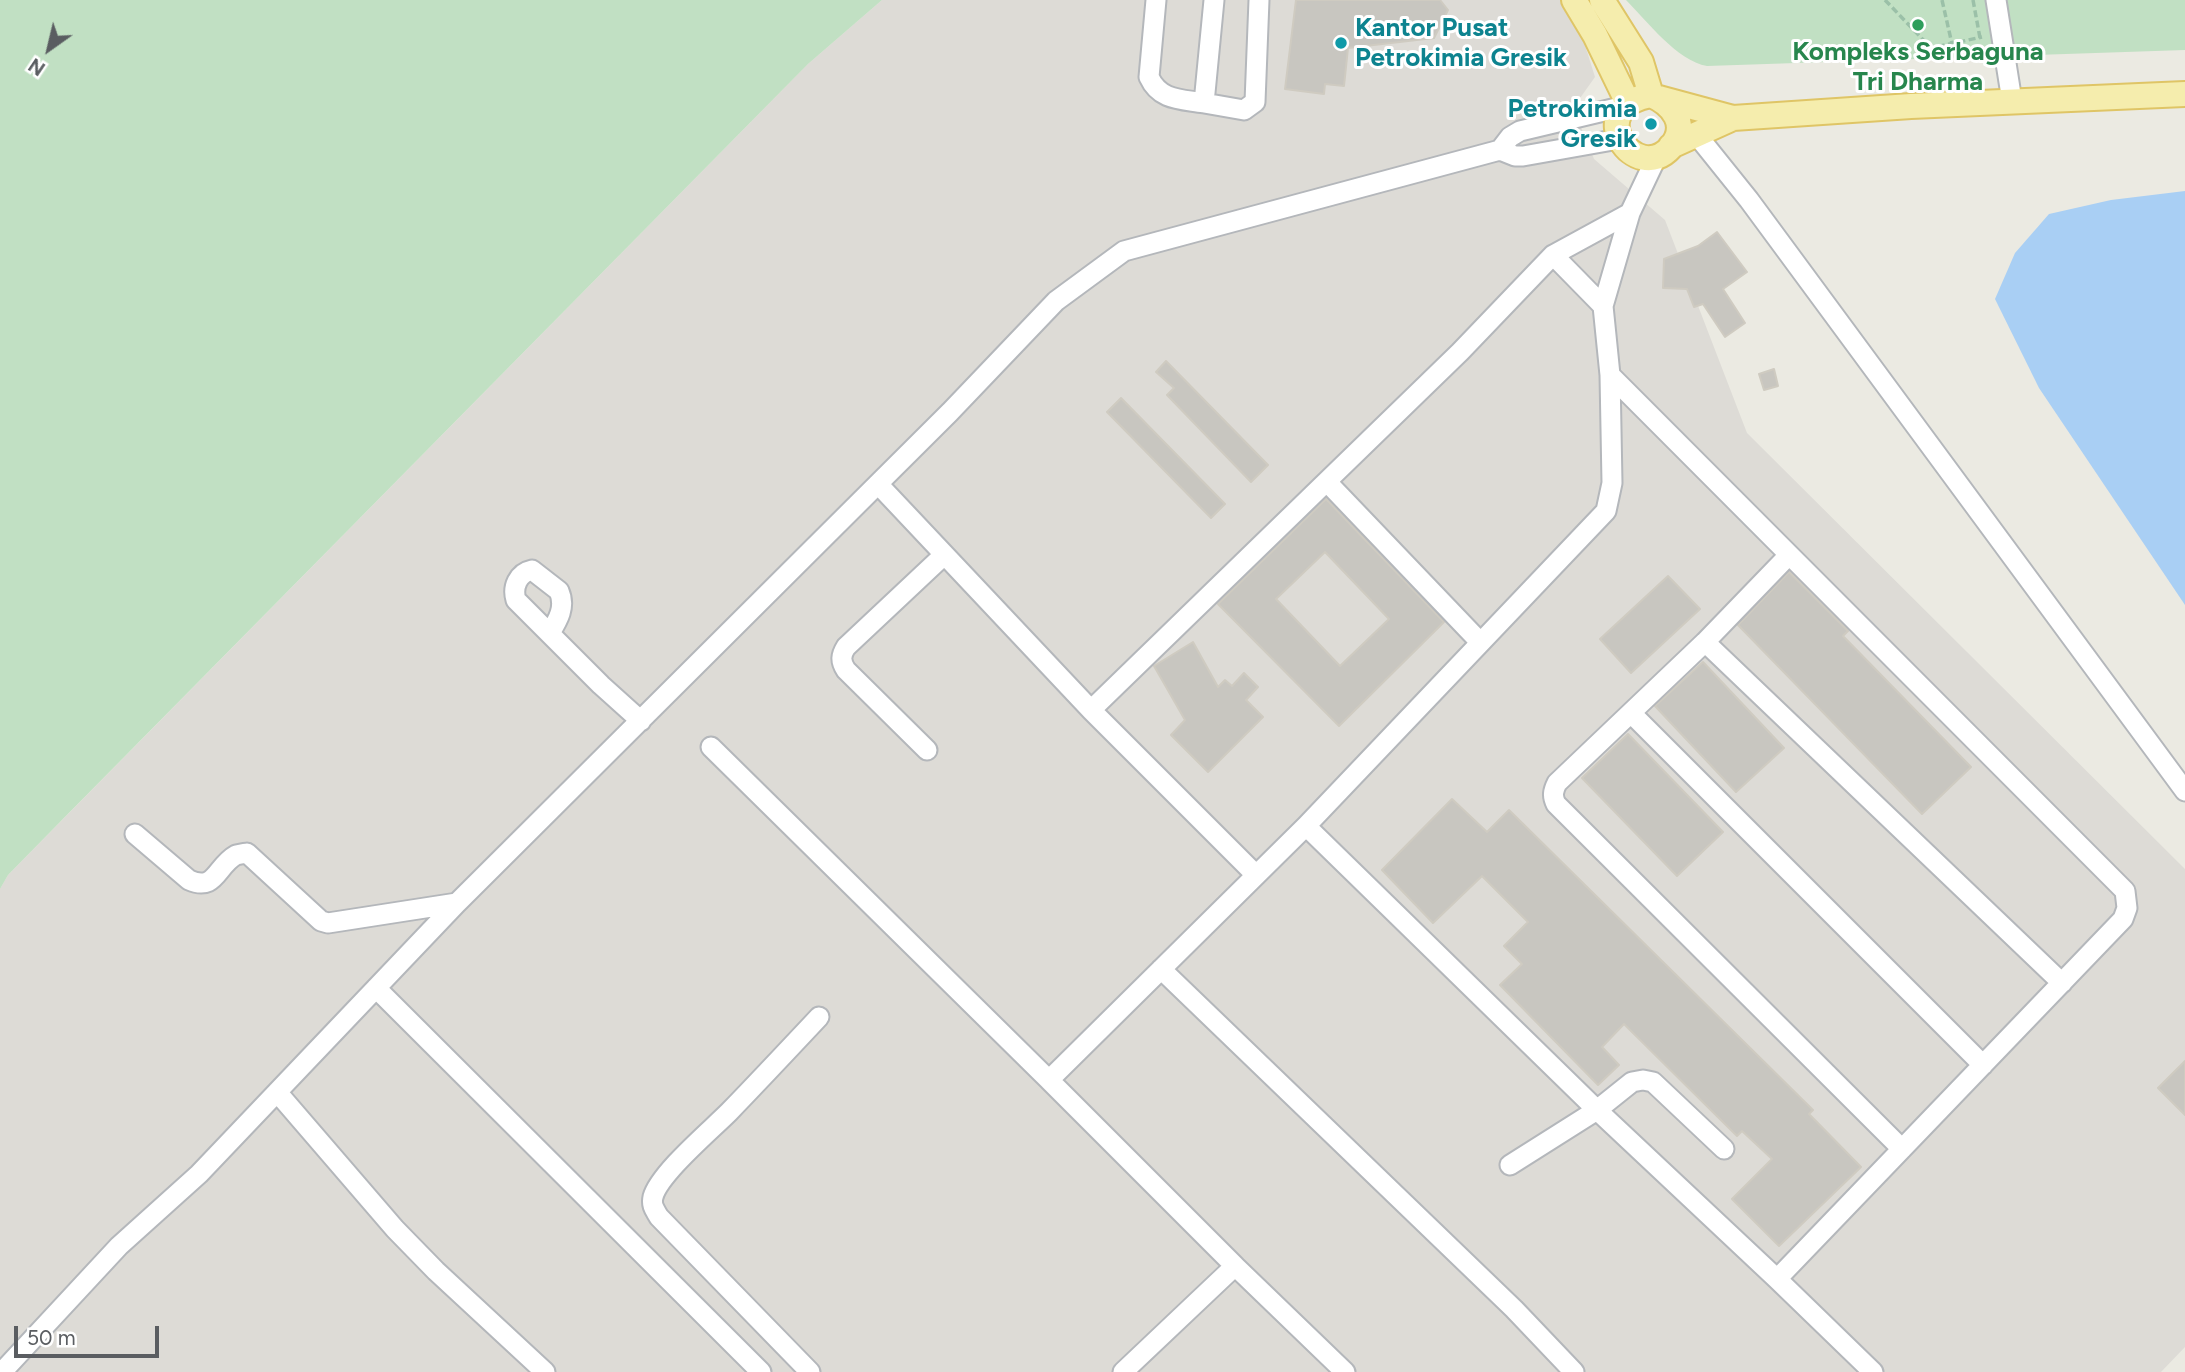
<!DOCTYPE html>
<style>
body{margin:0}
#map{position:relative;width:2185px;height:1372px;overflow:hidden;background:#ebeae2;font-family:Figtree,sans-serif}
canvas{display:block}
.north{position:absolute;left:14px;top:14px;width:70px;height:70px;-webkit-text-stroke:5px #fff;paint-order:stroke;rotate:214deg;font-size:19px;font-weight:700;line-height:28px;text-align:center;color:#5a5d61}
.north::after{content:'';display:block;margin:auto;width:24px;height:32px;background:#5a5d61;clip-path:polygon(50% 0,100% 100%,50% 72%,0 100%)}
.scale{position:absolute;left:14px;top:1326px;width:145px;height:32px;box-sizing:border-box;border:4px solid #5a5d61;border-top:0;padding-left:9px;font-size:21px;line-height:24px;white-space:nowrap;color:#5a5d61;-webkit-text-stroke:5px #fff;paint-order:stroke}
</style>
<div id="map">
<canvas width="2185" height="1372"></canvas>
<div class="north">N</div>
<div class="scale">50 m</div>
</div>
<script>
const g = document.querySelector('canvas').getContext('2d');
g.lineJoin = 'round';
function paint(path, color) {
  g.fillStyle = color;
  g.fill(path, 'evenodd');
}
function stroke(path, color, width, dash) {
  g.strokeStyle = color;
  g.lineWidth = width;
  g.lineCap = dash ? 'butt' : 'round';
  g.setLineDash(dash || []);
  g.stroke(path);
}
function label(font, color, halo, rows, align = 'center') {
  g.font = font + ' Figtree,sans-serif';
  g.lineWidth = 6;
  g.setLineDash([]);
  g.textBaseline = 'middle';
  g.strokeStyle = halo;
  g.fillStyle = color;
  for (const [text, x, y, turn = 0] of rows) {
    g.save();
    g.translate(x, y);
    g.rotate((+turn || 0) * Math.PI / 180);
    g.textAlign = isNaN(turn) ? turn : align;
    if (halo) g.strokeText(text, 0, 0);
    g.fillText(text, 0, 0);
    g.restore();
  }
}
const industrial = new Path2D(`
 M 882,0 L 1560,0 L 1579,26 L 1595,77 L 1573,108 L 1594,159 L 1665,220 L 1747,433 L 2185,869 L 2185,1347 L 2161,1372 L 0,1372 L 0,889 L 8,875 L 808,64 Z`);
const green = new Path2D(`
 M 0,0 L 882,0 L 808,64 L 61,821 L 8,875 L 0,889 Z
 M 1626,0 L 2185,0 L 2185,50 L 1707,66 C 1677,61 1647,21 1626,0 Z`);
const water = new Path2D(`
 M 2185,191 L 2185,605 L 2039,388 L 1995,299 L 2015,253 L 2049,214 L 2111,200 Z`);
const building = new Path2D(`
 M 1296,0 L 1440,0 L 1448,10 L 1434,38 L 1348,48 L 1344,86 L 1325,84 L 1324,94 L 1285,89 Z
 M 1717,232 L 1747,272 L 1723,289 L 1745,323 L 1725,337 L 1703,304 L 1694,307 L 1687,289 L 1663,288 L 1664,259 L 1698,246 Z
 M 1166,361 L 1268,465 L 1251,482 L 1167,395 L 1174,388 L 1156,372 Z
 M 1774,369 L 1778,386 L 1764,390 L 1759,374 Z
 M 1121,398 L 1225,504 L 1211,518 L 1107,412 Z
 M 1326,499 L 1444,622 L 1339,726 L 1218,604 ZM 1325,552 L 1389,619 L 1340,666 L 1276,599 Z
 M 1789,572 L 1848,631 L 1843,636 L 1971,767 L 1922,814 L 1738,625 Z
 M 1668,576 L 1700,609 L 1631,673 L 1600,639 Z
 M 1193,642 L 1218,687 L 1225,680 L 1232,686 L 1244,673 L 1258,687 L 1246,700 L 1263,717 L 1208,772 L 1171,735 L 1185,720 L 1154,666 Z
 M 1703,662 L 1784,748 L 1736,792 L 1655,706 Z
 M 1628,734 L 1723,832 L 1677,876 L 1582,778 Z
 M 1452,799 L 1487,832 L 1509,810 L 1813,1110 L 1809,1114 L 1861,1167 L 1779,1246 L 1732,1199 L 1772,1159 L 1742,1131 L 1737,1136 L 1624,1024 L 1602,1047 L 1619,1065 L 1598,1085 L 1500,985 L 1522,964 L 1504,946 L 1528,922 L 1482,876 L 1433,923 L 1382,870 Z
 M 2185,1061 L 2185,1115 L 2158,1088 Z`);
const path = new Path2D(`
 M 1885,0 L 1931,48 L 1982,37
 M 1942,0 L 1952,44
 M 1973,0 L 1980,38`);
const minor = new Path2D(`
 M 1156,0 L 1149,77 C 1160,101 1181,99 1204,103 L 1214,0
 M 1996,0 L 2012,101
 M 1204,103 L 1244,110 L 1255,102 L 1259,0
 M 1696,134 L 1749,200 L 2185,791
 M 1500,150 L 1515,156 L 1523,156 L 1619,139
 M 1553,255 L 1603,306
 M 1610,375 L 2125,891 L 2127,908 L 2123,919 L 1777,1279
 M 1327,482 L 1480,642
 M 878,484 L 1091,710
 M 1789,555 L 1705,642 L 1557,783 C 1553,791 1552,796 1556,804 L 1902,1149
 M 550,633 C 558,620 566,607 559,591 L 532,570 C 518,573 512,587 516,600 L 601,685 L 641,721
 M 1705,642 L 2062,983
 M 1631,713 L 1983,1065
 M 711,747 L 1049,1080
 M 927,750 L 846,670 C 840,661 841,655 846,647 L 944,555
 M 1306,826 L 1597,1110 L 1777,1279 L 1873,1372
 M 135,834 L 189,880 C 216,892 216,866 236,855 C 236,855 246,853 247,853 L 321,921 L 328,923 L 457,903
 M 1256,875 L 1091,710 L 1460,352 L 1553,255 L 1630,213
 M 1161,969 L 1514,1309 L 1574,1372
 M 376,988 L 761,1372
 M 277,1092 L 395,1229 L 436,1271 L 545,1372
 M 1510,1165 L 1597,1110 L 1632,1082 L 1643,1080 L 1653,1082 L 1724,1149
 M 1235,1266 L 1345,1372
 M 2,1372 L 119,1246 L 199,1174 L 457,903 L 950,412 L 1056,301 L 1124,251 L 1500,150 L 1510,137 L 1520,131 L 1625,106
 M 810,1372 L 659,1217 C 655,1210 651,1206 653,1197 C 659,1174 710,1131 729,1112 C 759,1081 789,1049 819,1017
 M 1123,1372 L 1235,1266 L 1049,1080 L 1306,826 L 1606,511 L 1612,483 L 1610,375 L 1603,306 L 1630,213 L 1657,156`);
const major = new Path2D(`
 M 1574,0 L 1595,35 L 1628,103
 M 1602,0 L 1641,62 L 1651,95
 M 1651,95 C 1672,104 1690,125 1671,147 C 1636,187 1580,108 1651,95 Z
 M 1659,98 L 1733,118 L 1911,106 L 2185,94
 M 1671,146 L 1733,118`);
const markers = [
 [1918,25,7,"#2e9e5b"],
 [1341,43,7,"#0f9aa8"],
 [1651,124,7,"#0f9aa8"]
];
const cultureNames = [
 ["Kantor Pusat",1355,28],
 ["Petrokimia Gresik",1355,58],
 ["Petrokimia",1637,109,"right"],
 ["Gresik",1637,139,"right"]
];
const leisureNames = [
 ["Kompleks Serbaguna",1918,52],
 ["Tri Dharma",1918,82]
];
paint(industrial, '#dddbd6');
paint(green, '#c1e0c3');
paint(water, '#a9cff4');
paint(building, '#c8c6c0');
stroke(building, '#cfcbc1', 2);
stroke(minor, '#b4b7bb', 23);
stroke(major, '#dfc566', 28);
stroke(path, '#9bc0a8', 3.5, [7, 3.5]);
stroke(minor, '#fff', 19);
stroke(major, '#f5edad', 24);
for (const [x, y, r, color] of markers) {
  const dot = new Path2D();
  dot.arc(x, y, r, 0, 2 * Math.PI);
  g.fillStyle = color;
  g.fill(dot);
  stroke(dot, '#fff', 2.5);
}
label('bold 26px', '#0d838f', '#fff', cultureNames, 'left');
label('bold 26px', '#27864d', '#fff', leisureNames);
</script>
